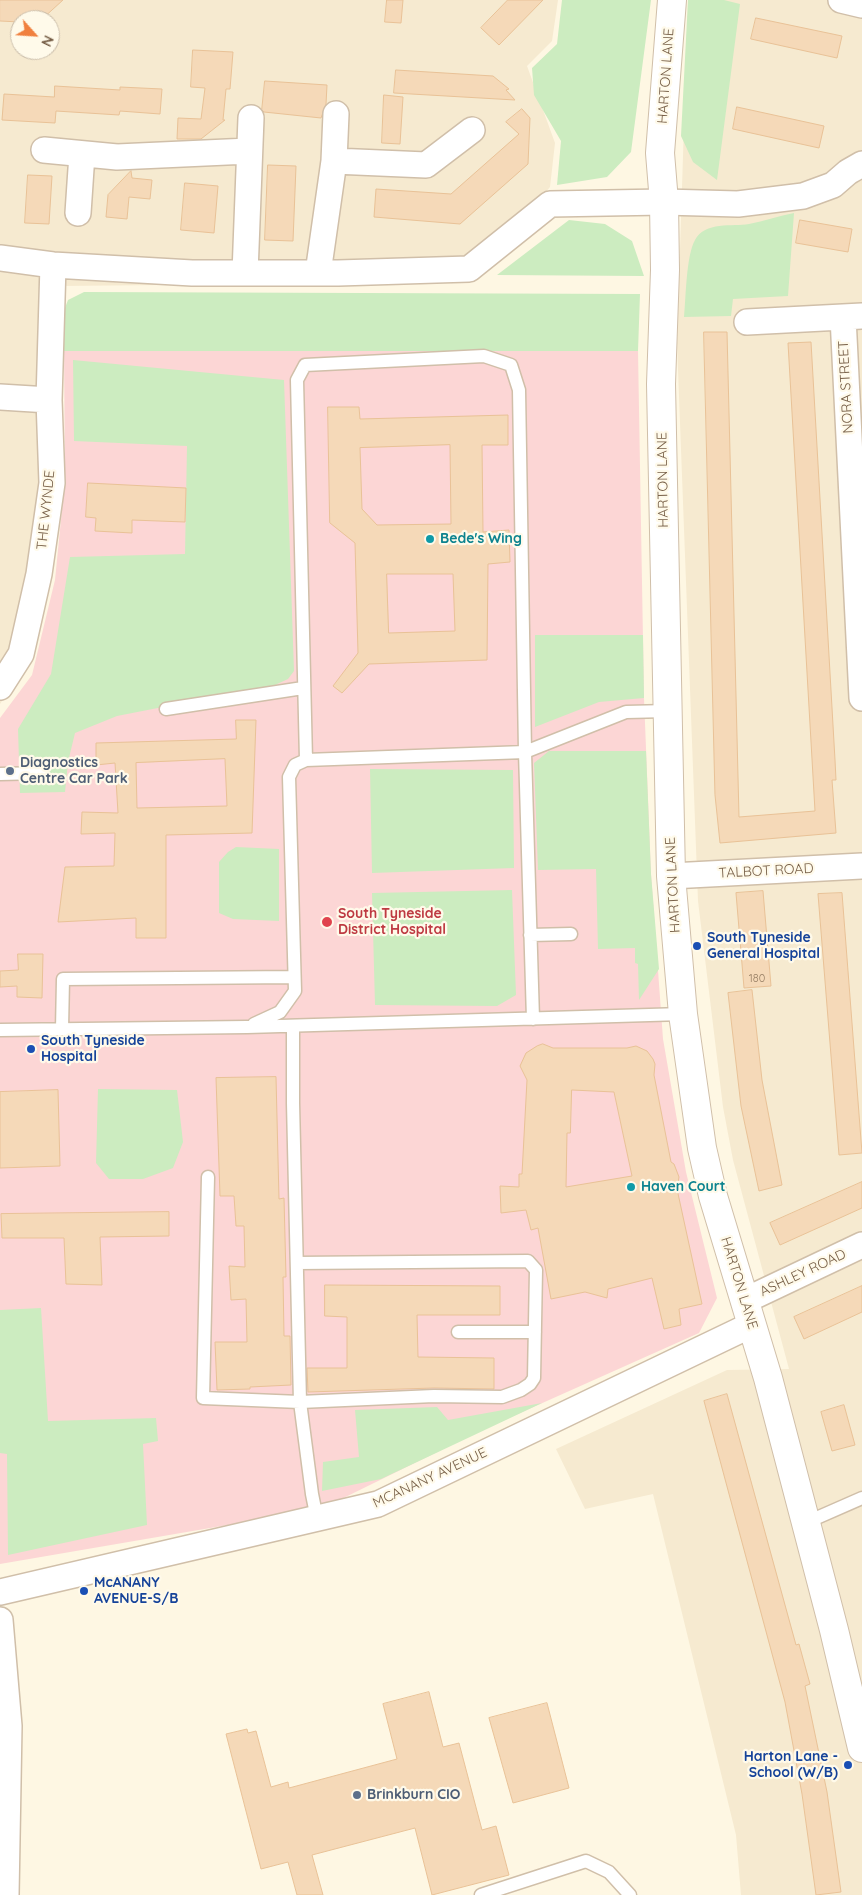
<!DOCTYPE html>
<style>
body{margin:0}
#map{position:relative;width:862px;height:1895px;overflow:hidden;background:#fef7e3;font-family:Quicksand,sans-serif}
canvas{display:block}
.north{position:absolute;left:10px;top:10px;width:50px;height:50px;box-sizing:border-box;background:#fffaea;border:1px solid #c9bca9;border-radius:50%;rotate:116deg;font-size:14px;font-weight:700;line-height:20px;text-align:center;color:#775f47}
.north::after{content:'';display:block;margin:auto;width:18px;height:22px;background:#f0803f;clip-path:polygon(50% 0,100% 100%,50% 72%,0 100%)}
</style>
<div id="map">
<canvas width="862" height="1895"></canvas>
<div class="north">N</div>
</div>
<script>
const g = document.querySelector('canvas').getContext('2d');
g.lineJoin = 'round';
function paint(path, color) {
  g.fillStyle = color;
  g.fill(path, 'evenodd');
}
function stroke(path, color, width, dash) {
  g.strokeStyle = color;
  g.lineWidth = width;
  g.lineCap = dash ? 'butt' : 'round';
  g.setLineDash(dash || []);
  g.stroke(path);
}
function label(font, color, halo, rows, align = 'center') {
  g.font = font + ' Quicksand,sans-serif';
  g.lineWidth = 4.5;
  g.setLineDash([]);
  g.textBaseline = 'middle';
  g.strokeStyle = halo;
  g.fillStyle = color;
  for (const [text, x, y, turn = 0] of rows) {
    g.save();
    g.translate(x, y);
    g.rotate((+turn || 0) * Math.PI / 180);
    g.textAlign = isNaN(turn) ? turn : align;
    if (halo) g.strokeText(text, 0, 0);
    g.fillText(text, 0, 0);
    g.restore();
  }
}
const residential = new Path2D(`
 M 0,0 L 558,0 L 552,41 L 527,66 L 555,143 L 550,187 L 470,282 L 60,286 L 31,657 L 0,704 ZM 20,20 L 50,20 L 50,50 L 20,50 Z
 M 688,0 L 862,0 L 862,1895 L 741,1895 L 736,1835 L 653,1494 L 585,1509 L 556,1449 L 727,1370 L 789,1369 L 733,1160 L 723,1107 L 698,901 L 677,343 Z`);
const medical = new Path2D(`
 M 64,351 L 638,351 L 644,698 L 651,874 L 663,1039 L 686,1172 L 717,1298 L 699,1333 L 482,1430 L 321,1509 L 0,1564 L 0,718 L 32,675 L 55,580 L 65,479 Z`);
const green = new Path2D(`
 M 562,0 L 651,0 L 631,152 L 607,177 L 557,185 L 561,141 L 534,95 L 532,68 L 557,44 Z
 M 688,0 L 724,0 L 740,4 L 717,180 L 693,162 L 681,136 Z
 M 794,213 L 788,296 L 733,299 L 731,316 L 684,317 C 686,298 686,256 695,240 C 705,221 732,227 749,224 C 764,221 779,216 794,213 Z
 M 569,220 L 605,224 L 632,241 L 644,276 L 497,275 Z
 M 84,292 L 640,294 L 638,351 L 64,351 L 61,318 L 68,300 Z
 M 73,360 L 284,380 L 294,671 L 288,679 L 275,685 L 117,716 L 75,733 L 68,762 L 65,792 L 20,793 L 18,729 L 51,674 L 70,557 L 185,554 L 187,446 L 74,441 Z
 M 535,635 L 643,635 L 644,698 L 599,702 L 535,727 Z
 M 549,751 L 646,751 L 651,874 L 659,969 L 639,1000 L 638,964 L 635,963 L 635,948 L 598,949 L 596,869 L 538,870 L 534,763 Z
 M 370,769 L 513,770 L 514,868 L 372,873 Z
 M 236,847 L 279,849 L 279,921 L 233,919 L 219,913 L 219,862 L 228,852 Z
 M 512,890 L 516,995 L 497,1006 L 375,1005 L 372,893 Z
 M 98,1089 L 177,1090 L 183,1142 L 173,1168 L 143,1179 L 109,1179 L 96,1163 Z
 M 41,1308 L 48,1421 L 156,1418 L 158,1441 L 143,1444 L 147,1525 L 8,1555 L 7,1454 L 0,1453 L 0,1310 Z
 M 542,1403 L 381,1479 L 322,1491 L 323,1462 L 359,1457 L 355,1410 L 437,1407 L 448,1420 Z`);
const building = new Path2D(`
 M 0,0 L 63,0 L 41,20 L 20,20 L 20,22 L 0,21 Z
 M 387,0 L 403,0 L 401,23 L 385,22 Z
 M 508,0 L 543,0 L 499,45 L 481,28 Z
 M 756,18 L 842,36 L 837,58 L 751,39 Z
 M 193,50 L 233,52 L 230,89 L 226,89 L 223,120 L 225,120 L 201,139 L 177,139 L 178,118 L 201,119 L 205,88 L 191,87 Z
 M 396,70 L 493,76 L 509,89 L 506,90 L 515,100 L 394,93 Z
 M 265,81 L 327,85 L 326,104 L 321,118 L 264,112 L 262,110 Z
 M 55,86 L 120,90 L 120,87 L 162,89 L 160,114 L 120,111 L 119,115 L 56,111 L 55,123 L 2,120 L 4,94 L 54,97 Z
 M 384,95 L 403,97 L 400,144 L 382,143 Z
 M 737,107 L 824,126 L 819,148 L 733,129 Z
 M 522,109 L 530,118 L 528,164 L 460,224 L 374,217 L 376,189 L 451,194 L 519,134 L 506,122 Z
 M 268,165 L 296,166 L 293,241 L 265,240 Z
 M 131,171 L 132,178 L 152,180 L 150,199 L 129,197 L 127,219 L 106,217 L 108,195 Z
 M 28,175 L 52,176 L 49,224 L 25,223 Z
 M 185,183 L 218,186 L 214,233 L 181,230 Z
 M 800,220 L 852,229 L 848,252 L 796,243 Z
 M 704,332 L 727,332 L 739,817 L 815,811 L 788,343 L 811,342 L 835,760 L 836,780 L 832,780 L 836,833 L 720,843 L 715,795 Z
 M 328,407 L 359,407 L 360,419 L 508,415 L 508,445 L 482,445 L 483,532 L 509,530 L 510,562 L 488,564 L 487,660 L 369,664 L 342,693 L 333,686 L 358,653 L 355,543 L 330,523 ZM 450,445 L 451,524 L 377,525 L 362,509 L 360,448 ZM 387,574 L 453,574 L 455,631 L 389,633 Z
 M 88,483 L 186,488 L 185,522 L 132,520 L 132,533 L 95,531 L 96,518 L 86,517 Z
 M 236,720 L 256,720 L 252,833 L 166,835 L 166,938 L 136,938 L 136,918 L 58,922 L 65,867 L 114,866 L 115,833 L 81,834 L 82,812 L 118,813 L 115,763 L 96,765 L 96,743 L 236,739 ZM 225,759 L 227,806 L 137,808 L 136,763 Z
 M 763,891 L 771,986 L 744,988 L 736,893 Z
 M 842,893 L 862,1153 L 839,1155 L 818,894 Z
 M 18,954 L 43,954 L 42,998 L 17,997 L 17,986 L 0,987 L 0,971 L 18,970 Z
 M 752,990 L 762,1080 L 782,1185 L 759,1191 L 741,1106 L 728,993 Z
 M 543,1044 L 553,1048 L 627,1048 L 636,1046 L 647,1051 L 653,1059 L 655,1064 L 654,1075 L 671,1162 L 674,1164 L 679,1177 L 677,1189 L 702,1304 L 679,1309 L 681,1325 L 664,1329 L 652,1278 L 608,1289 L 607,1298 L 585,1292 L 551,1299 L 538,1228 L 531,1230 L 526,1210 L 501,1213 L 500,1186 L 519,1187 L 519,1174 L 522,1174 L 527,1080 L 520,1066 L 526,1053 L 537,1046 ZM 572,1090 L 614,1092 L 632,1176 L 566,1187 L 567,1133 L 570,1133 Z
 M 276,1077 L 279,1199 L 284,1198 L 286,1277 L 283,1277 L 284,1336 L 290,1336 L 291,1385 L 250,1387 L 250,1389 L 217,1390 L 215,1342 L 247,1342 L 246,1299 L 231,1300 L 229,1266 L 245,1267 L 244,1226 L 236,1226 L 234,1196 L 220,1196 L 216,1078 Z
 M 58,1090 L 60,1166 L 0,1168 L 0,1092 Z
 M 862,1182 L 862,1208 L 780,1245 L 770,1223 Z
 M 169,1212 L 169,1236 L 100,1237 L 102,1285 L 66,1284 L 64,1238 L 2,1238 L 1,1214 Z
 M 325,1285 L 500,1286 L 500,1315 L 417,1315 L 418,1357 L 494,1358 L 494,1389 L 434,1388 L 308,1392 L 307,1368 L 347,1368 L 347,1317 L 325,1316 Z
 M 862,1286 L 862,1312 L 804,1339 L 794,1317 Z
 M 727,1394 L 796,1645 L 799,1644 L 810,1684 L 805,1686 L 827,1792 L 841,1892 L 816,1895 L 802,1794 L 785,1702 L 704,1401 Z
 M 844,1405 L 855,1445 L 832,1451 L 821,1412 Z
 M 429,1692 L 443,1747 L 459,1743 L 482,1830 L 496,1826 L 509,1875 L 432,1895 L 415,1828 L 312,1855 L 323,1895 L 297,1895 L 288,1862 L 261,1869 L 226,1734 L 247,1729 L 248,1733 L 256,1731 L 271,1787 L 288,1782 L 289,1788 L 397,1759 L 383,1704 Z
 M 547,1703 L 569,1788 L 513,1803 L 489,1718 Z`);
const service = new Path2D(`
 M 166,709 L 303,688
 M 306,760 L 297,380 L 305,365 L 484,356 L 511,365 L 519,390 L 525,752 L 533,1019
 M 0,774 L 41,773
 M 530,935 L 571,934
 M 254,1024 L 280,1012 L 295,991 L 289,777 L 295,765 L 306,760 L 525,752 L 626,712 L 668,711
 M 293,1026 L 293,1103 L 300,1402 L 312,1494 L 317,1519
 M 62,1029 L 63,979 L 294,977
 M 0,1030 L 247,1027 L 683,1014
 M 208,1177 L 203,1398 L 300,1402 L 434,1396 L 502,1397 L 521,1390 L 530,1384 L 534,1378 L 536,1270 L 528,1261 L 297,1263
 M 458,1332 L 535,1332
 M 805,1523 L 862,1498
 M 481,1895 L 586,1861 L 609,1872 L 630,1895`);
const minor = new Path2D(`
 M 841,0 L 862,5
 M 44,150 L 117,157 L 249,151
 M 334,161 L 426,165 L 472,130
 M 78,213 L 82,154
 M 0,258 L 53,265 L 192,273 L 338,273 L 469,269 L 550,204 L 664,202 L 738,204 L 803,196 L 833,185 L 848,172 L 862,164
 M 245,273 L 251,118
 M 318,273 L 334,161 L 336,114
 M 843,317 L 862,698
 M 747,322 L 862,316
 M 0,397 L 49,400
 M 0,687 L 21,654 L 39,574 L 52,483 L 49,400 L 53,265
 M 671,876 L 862,866
 M 744,1301 L 862,1245
 M 0,1592 L 378,1504 L 751,1325
 M 0,1620 L 9,1726 L 6,1895`);
const tertiary = new Path2D(`
 M 672,0 L 660,153 L 664,202 L 665,270 L 661,384 L 671,876 L 683,1014 L 702,1148 L 713,1196 L 768,1378 L 834,1630 L 862,1748`);
const markers = [
 [430,539,5,"#0f9aa8"],
 [10,771,5,"#5c6f8a"],
 [327,922,6,"#e0444e"],
 [697,946,5,"#1a4fb4"],
 [31,1049,5,"#1a4fb4"],
 [631,1187,5,"#0f9aa8"],
 [84,1591,5,"#1a4fb4"],
 [848,1765,5,"#1a4fb4"],
 [357,1795,5,"#5c6f8a"]
];
const numberNames = [
 ["180",757,979]
];
const streetNames = [
 ["HARTON LANE",666,76,-86],
 ["NORA STREET",846,387,-93],
 ["HARTON LANE",663,480,-91],
 ["THE WYNDE",46,510,-84],
 ["TALBOT ROAD",766,871,-3],
 ["HARTON LANE",673,885,-93],
 ["ASHLEY ROAD",803,1273,-25],
 ["HARTON LANE",739,1283,73],
 ["MCANANY AVENUE",430,1478,-25]
];
const cultureNames = [
 ["Bede's Wing",440,539],
 ["Haven Court",641,1187]
];
const serviceNames = [
 ["Diagnostics",20,763],
 ["Centre Car Park",20,779],
 ["Brinkburn CIO",367,1795]
];
const healthNames = [
 ["South Tyneside",338,914],
 ["District Hospital",338,930]
];
const transitNames = [
 ["South Tyneside",707,938],
 ["General Hospital",707,954],
 ["South Tyneside",41,1041],
 ["Hospital",41,1057],
 ["McANANY",94,1583],
 ["AVENUE-S/B",94,1599],
 ["Harton Lane -",838,1757,"right"],
 ["School (W/B)",838,1773,"right"]
];
paint(residential, '#f6ead0');
paint(medical, '#fcd6d5');
paint(green, '#ccecc0');
paint(building, '#f5d9b8');
stroke(building, '#e9c297', 1);
stroke(service, '#d0bfa9', 15);
stroke(minor, '#d0bfa9', 28);
stroke(tertiary, '#d0bfa9', 30);
stroke(service, '#fff', 12);
stroke(minor, '#fff', 25);
stroke(tertiary, '#fff', 28);
for (const [x, y, r, color] of markers) {
  const dot = new Path2D();
  dot.arc(x, y, r, 0, 2 * Math.PI);
  g.fillStyle = color;
  g.fill(dot);
  stroke(dot, '#fffaea', 2);
}
label('11px', '#967e63', null, numberNames);
label('14px', '#775f47', '#fffaea', streetNames);
label('bold 14px', '#0d838f', '#fffaea', cultureNames, 'left');
label('bold 14px', '#4e5e75', '#fffaea', serviceNames, 'left');
label('bold 14px', '#be3a42', '#fffaea', healthNames, 'left');
label('bold 14px', '#164399', '#fffaea', transitNames, 'left');
</script>
